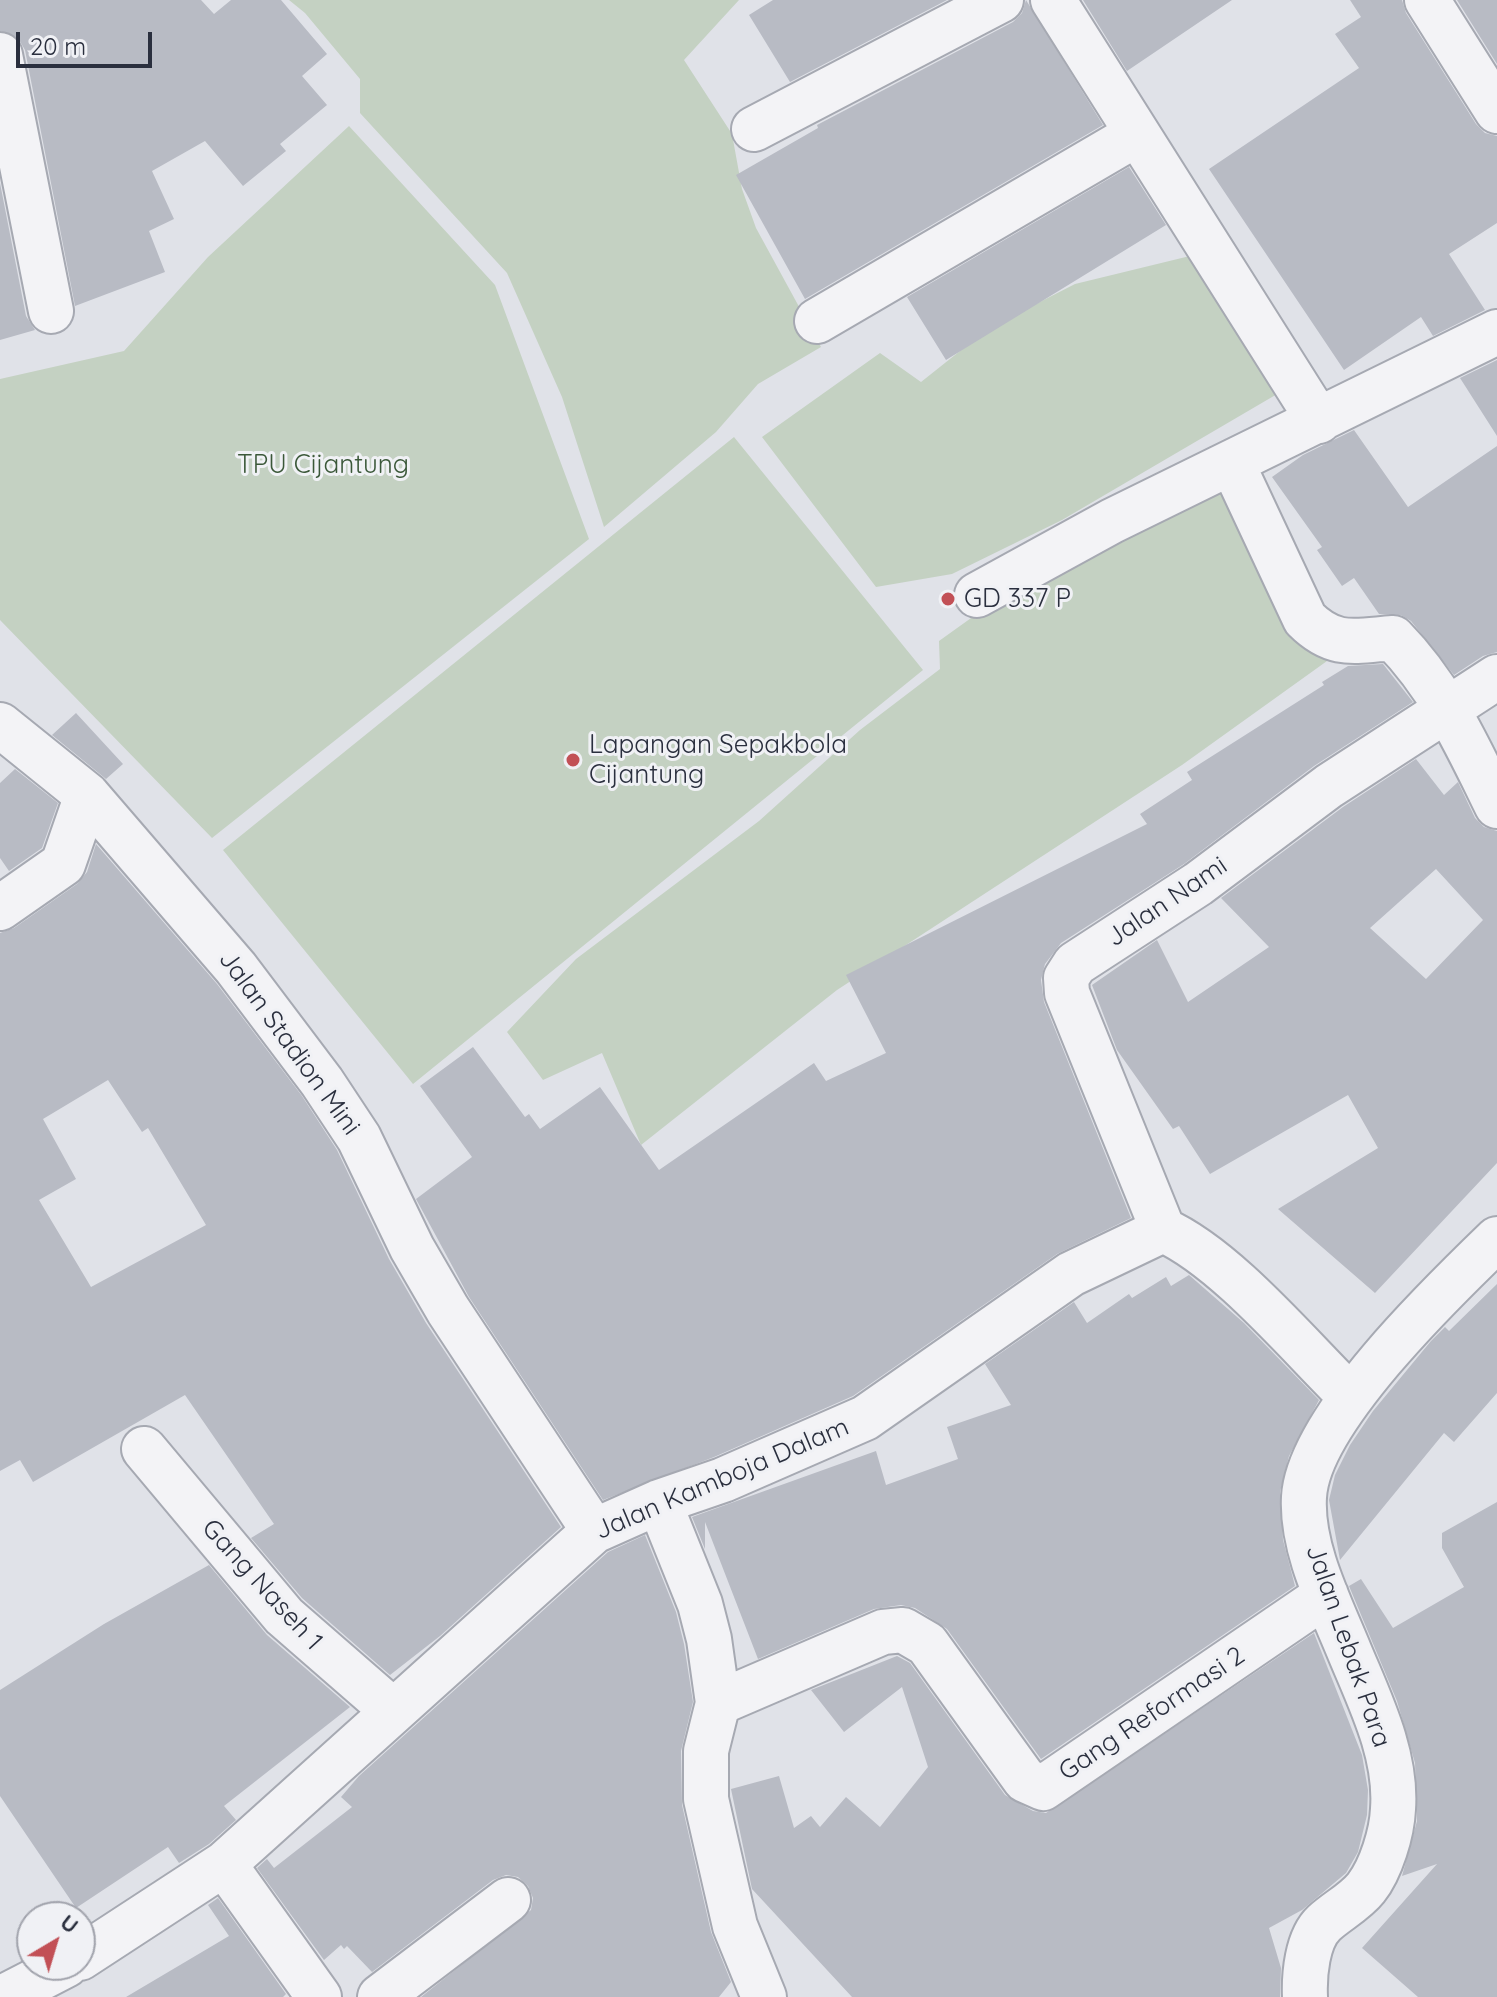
<!DOCTYPE html>
<style>
body{margin:0}
#map{position:relative;width:1497px;height:1997px;overflow:hidden;background:#e0e2e8;font-family:Quicksand,sans-serif}
canvas{display:block}
.north{position:absolute;left:16px;top:1901px;width:80px;height:80px;box-sizing:border-box;background:#f0f1f5;border:2px solid #a1a3ac;border-radius:50%;rotate:38deg;font-size:22px;font-weight:700;line-height:32px;text-align:center;color:#2a2f3e}
.north::after{content:'';display:block;margin:auto;width:28px;height:36px;background:#c25056;clip-path:polygon(50% 0,100% 100%,50% 72%,0 100%)}
.scale{position:absolute;left:16px;top:32px;width:136px;height:36px;box-sizing:border-box;border:4px solid #2a2f3e;border-top:0;padding-left:10px;font-size:24px;line-height:28px;white-space:nowrap;color:#2a2f3e;-webkit-text-stroke:6px #f0f1f5;paint-order:stroke}
</style>
<div id="map">
<canvas width="1497" height="1997"></canvas>
<div class="north">U</div>
<div class="scale">20 m</div>
</div>
<script>
const g = document.querySelector('canvas').getContext('2d');
g.lineJoin = 'round';
function paint(path, color) {
  g.fillStyle = color;
  g.fill(path, 'evenodd');
}
function stroke(path, color, width, dash) {
  g.strokeStyle = color;
  g.lineWidth = width;
  g.lineCap = dash ? 'butt' : 'round';
  g.setLineDash(dash || []);
  g.stroke(path);
}
function label(font, color, halo, rows, align = 'center') {
  g.font = font + ' Quicksand,sans-serif';
  g.lineWidth = 6;
  g.setLineDash([]);
  g.textBaseline = 'middle';
  g.strokeStyle = halo;
  g.fillStyle = color;
  for (const [text, x, y, turn = 0] of rows) {
    g.save();
    g.translate(x, y);
    g.rotate((+turn || 0) * Math.PI / 180);
    g.textAlign = isNaN(turn) ? turn : align;
    if (halo) g.strokeText(text, 0, 0);
    g.fillText(text, 0, 0);
    g.restore();
  }
}
const green = new Path2D(`
 M 289,0 L 739,0 L 684,60 L 732,134 L 742,189 L 756,228 L 821,347 L 758,384 L 716,432 L 604,527 L 562,397 L 507,273 L 360,113 L 360,79 L 305,13 Z
 M 349,126 L 495,285 L 589,539 L 212,838 L 0,620 L 0,379 L 124,351 L 208,257 Z
 M 1194,255 L 1284,390 L 1062,520 L 952,574 L 876,587 L 762,437 L 880,353 L 921,382 L 989,328 L 1075,284 Z
 M 734,437 L 923,670 L 413,1084 L 223,850 Z
 M 1225,474 L 1334,656 L 1182,765 L 837,990 L 641,1145 L 602,1053 L 543,1080 L 507,1032 L 576,959 L 759,821 L 860,730 L 940,669 L 939,641 L 1013,588 Z`);
const building = new Path2D(`
 M 0,0 L 201,0 L 214,14 L 231,0 L 281,0 L 327,54 L 302,76 L 327,105 L 280,144 L 286,151 L 243,186 L 205,141 L 152,171 L 174,219 L 149,231 L 165,272 L 75,306 L 25,50 L 18,38 L 0,31 Z
 M 773,0 L 947,0 L 790,82 L 749,15 Z
 M 1026,0 L 1103,125 L 805,299 L 736,175 L 818,128 L 817,125 L 1013,22 L 1022,13 Z
 M 1083,0 L 1232,0 L 1127,71 Z
 M 1350,0 L 1402,0 L 1406,13 L 1476,124 L 1485,133 L 1497,136 L 1497,223 L 1449,254 L 1485,310 L 1433,336 L 1421,317 L 1344,370 L 1209,169 L 1359,68 L 1335,34 L 1361,17 Z
 M 1457,0 L 1497,0 L 1497,64 Z
 M 1129,167 L 1166,225 L 946,360 L 907,297 Z
 M 0,183 L 26,316 L 35,330 L 0,340 Z
 M 1497,360 L 1497,436 L 1460,378 Z
 M 1354,430 L 1408,507 L 1497,446 L 1497,652 L 1483,656 L 1454,675 L 1411,621 L 1401,615 L 1379,614 L 1354,578 L 1342,586 L 1317,550 L 1322,547 L 1272,477 L 1303,455 Z
 M 1383,664 L 1413,702 L 1314,766 L 1184,864 L 1061,943 L 1045,964 L 1041,980 L 1044,1002 L 1131,1218 L 1057,1254 L 853,1396 L 714,1457 L 603,1500 L 469,1297 L 416,1199 L 472,1157 L 420,1086 L 473,1047 L 525,1117 L 529,1114 L 540,1129 L 600,1087 L 659,1170 L 814,1063 L 826,1081 L 886,1053 L 846,975 L 1147,824 L 1140,814 L 1192,780 L 1187,772 L 1324,685 L 1322,682 L 1348,666 Z
 M 76,713 L 123,764 L 106,779 L 52,735 Z
 M 1416,759 L 1444,795 L 1458,782 L 1475,818 L 1484,827 L 1497,831 L 1497,1163 L 1375,1293 L 1278,1209 L 1378,1148 L 1348,1095 L 1210,1174 L 1179,1126 L 1173,1129 L 1117,1050 L 1092,985 L 1157,940 L 1188,1002 L 1269,947 L 1221,898 L 1343,807 ZM 1436,869 L 1483,920 L 1426,979 L 1370,928 Z
 M 15,769 L 58,803 L 42,848 L 9,871 L 0,858 L 0,783 Z
 M 96,844 L 217,984 L 302,1096 L 337,1150 L 389,1259 L 426,1323 L 561,1527 L 440,1636 L 390,1675 L 302,1598 L 251,1538 L 274,1524 L 185,1395 L 33,1482 L 20,1460 L 0,1471 L 0,933 L 14,928 L 77,884 L 87,872 ZM 108,1080 L 142,1132 L 148,1128 L 206,1225 L 91,1287 L 39,1200 L 76,1179 L 43,1119 Z
 M 1189,1275 L 1244,1323 L 1319,1400 L 1289,1456 L 1280,1492 L 1283,1540 L 1295,1586 L 1041,1759 L 947,1629 L 915,1608 L 901,1605 L 874,1609 L 758,1659 L 705,1522 L 705,1549 L 692,1517 L 876,1451 L 886,1485 L 958,1459 L 947,1427 L 1011,1405 L 985,1364 L 1074,1302 L 1087,1323 L 1129,1294 L 1132,1298 L 1166,1277 L 1171,1286 Z
 M 1497,1284 L 1497,1393 L 1454,1442 L 1444,1433 L 1340,1560 L 1329,1500 L 1335,1475 L 1350,1445 L 1373,1411 L 1431,1341 L 1445,1327 L 1449,1331 Z
 M 1497,1502 L 1497,1997 L 1418,1997 L 1362,1948 L 1437,1864 L 1402,1876 L 1417,1821 L 1415,1763 L 1397,1701 L 1349,1586 L 1361,1579 L 1393,1628 L 1464,1587 L 1442,1548 L 1442,1533 Z
 M 645,1535 L 676,1612 L 684,1644 L 693,1702 L 681,1751 L 682,1805 L 711,1932 L 731,1982 L 719,1997 L 421,1997 L 531,1910 L 533,1898 L 528,1886 L 518,1877 L 506,1875 L 493,1880 L 372,1972 L 347,1946 L 344,1949 L 341,1945 L 324,1960 L 257,1868 L 267,1859 L 274,1868 L 352,1807 L 341,1797 L 359,1776 L 608,1552 Z
 M 209,1565 L 267,1635 L 350,1707 L 224,1806 L 236,1820 L 209,1844 L 179,1863 L 168,1847 L 76,1908 L 0,1796 L 0,1690 L 104,1624 Z
 M 1314,1633 L 1362,1755 L 1368,1790 L 1367,1815 L 1358,1852 L 1346,1873 L 1302,1910 L 1269,1928 L 1281,1968 L 1280,1997 L 852,1997 L 752,1889 L 731,1789 L 779,1776 L 794,1828 L 811,1816 L 820,1827 L 846,1797 L 880,1827 L 928,1767 L 902,1687 L 844,1732 L 811,1690 L 897,1656 L 910,1663 L 1005,1795 L 1033,1811 L 1046,1813 Z
 M 218,1898 L 286,1994 L 283,1997 L 126,1997 L 229,1936 L 208,1905 Z`);
const street = new Path2D(`
 M 1053,0 L 1319,421
 M 1427,0 L 1497,111
 M 0,55 L 51,311
 M 754,129 L 1001,0
 M 817,321 L 1137,134
 M 1232,463 L 1305,619 C 1334,648 1354,641 1393,638 C 1441,687 1467,745 1497,806
 M 977,595 L 1112,521 L 1497,332
 M 0,725 L 87,795 L 236,968 L 322,1082 L 359,1138 L 412,1248 L 448,1310 L 594,1531
 M 0,908 L 63,864 L 87,795
 M 1163,1230 L 1067,993 L 1066,978 L 1075,964 L 1198,884 L 1329,786 L 1497,677
 M 144,1449 L 284,1616 L 392,1710
 M 659,1502 L 700,1604 L 709,1639 L 718,1703 L 706,1751 L 706,1799 L 735,1926 L 764,1997
 M 718,1703 L 883,1632 L 903,1630 L 927,1644 L 1025,1780 L 1043,1788 L 1326,1595
 M 224,1864 L 319,1997
 M 80,1958 L 224,1864 L 594,1531 L 659,1502 L 723,1480 L 865,1418 L 1071,1274 L 1163,1230 C 1226,1258 1299,1346 1350,1396
 M 4,1997 L 66,1965
 M 380,1997 L 508,1900
 M 1305,1997 C 1304,1975 1307,1939 1324,1923 C 1337,1911 1355,1902 1366,1888 C 1381,1869 1392,1833 1393,1809 C 1397,1755 1370,1701 1350,1653 C 1331,1606 1301,1549 1304,1497 C 1308,1421 1442,1292 1497,1239`);
const markers = [
 [948,599,8,"#c25056"],
 [573,760,8,"#c25056"]
];
const parkNames = [
 ["TPU Cijantung",323,465]
];
const poiNames = [
 ["GD 337 P",964,599],
 ["Lapangan Sepakbola",589,745],
 ["Cijantung",589,775]
];
const streetNames = [
 ["Jalan Nami",1167,902,-34],
 ["Jalan Stadion Mini",289,1043,54],
 ["Jalan Kamboja Dalam",722,1479,-23],
 ["Gang Naseh 1",262,1585,48],
 ["Jalan Lebak Para",1348,1646,71],
 ["Gang Reformasi 2",1152,1714,-34]
];
paint(green, '#c4d1c2');
paint(building, '#b8bbc4');
stroke(street, '#a6a9b2', 48);
stroke(street, '#f3f3f6', 44);
for (const [x, y, r, color] of markers) {
  const dot = new Path2D();
  dot.arc(x, y, r, 0, 2 * Math.PI);
  g.fillStyle = color;
  g.fill(dot);
  stroke(dot, '#f0f1f5', 3);
}
label('26px', '#3b5839', '#f0f1f5', parkNames);
label('26px', '#2a2f3e', '#f0f1f5', poiNames, 'left');
label('26px', '#2a2f3e', '#f0f1f5', streetNames);
</script>
